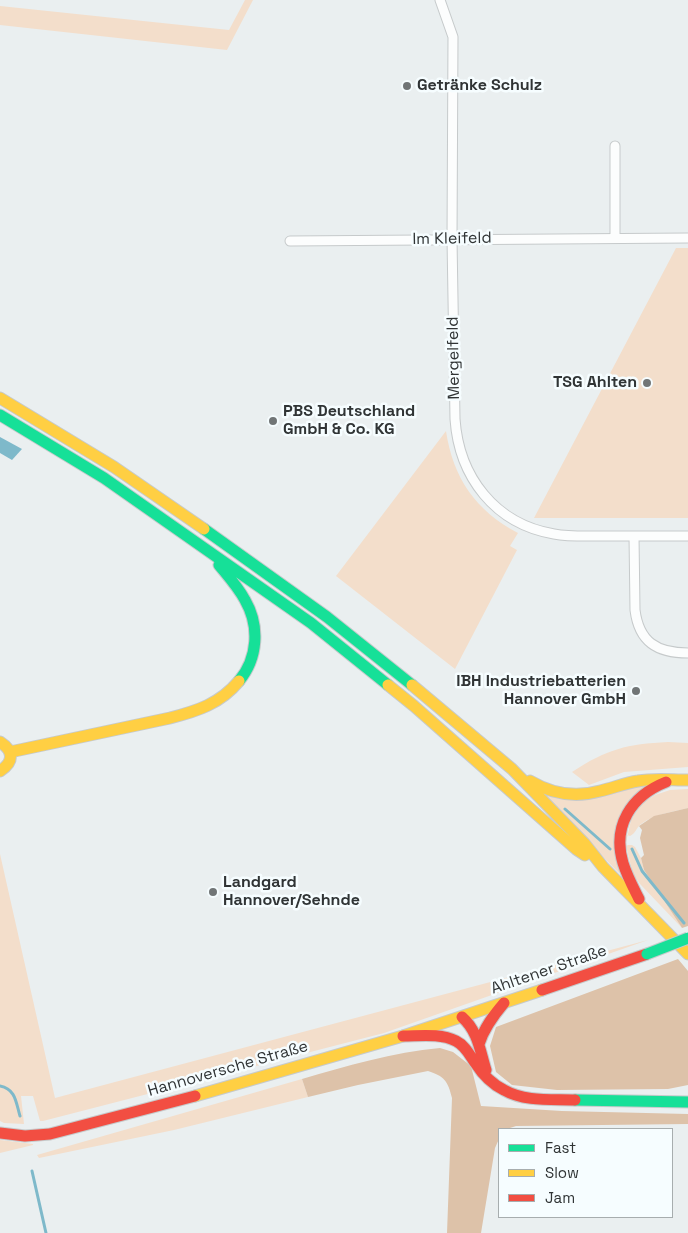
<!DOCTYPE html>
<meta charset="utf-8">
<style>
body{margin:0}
#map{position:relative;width:688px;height:1233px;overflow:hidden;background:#eaeff0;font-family:"Space Grotesk",sans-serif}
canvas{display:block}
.legend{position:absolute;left:498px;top:1128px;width:175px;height:90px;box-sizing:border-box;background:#f6fdff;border:1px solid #a7adae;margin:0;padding:6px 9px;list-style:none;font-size:15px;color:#303435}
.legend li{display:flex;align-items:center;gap:10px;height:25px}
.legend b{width:25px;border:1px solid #a7adae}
</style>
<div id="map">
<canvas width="688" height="1233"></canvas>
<ul class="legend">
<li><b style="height:6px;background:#16e098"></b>Fast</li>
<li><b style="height:6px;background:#ffcf43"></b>Slow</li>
<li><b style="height:6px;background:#f24e42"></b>Jam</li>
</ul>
</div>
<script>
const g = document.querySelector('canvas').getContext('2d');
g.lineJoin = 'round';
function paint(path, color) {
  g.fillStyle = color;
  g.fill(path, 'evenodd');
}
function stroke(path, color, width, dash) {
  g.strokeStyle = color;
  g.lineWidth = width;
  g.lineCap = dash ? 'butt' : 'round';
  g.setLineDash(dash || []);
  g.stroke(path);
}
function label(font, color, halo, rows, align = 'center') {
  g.font = font + ' "Space Grotesk",sans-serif';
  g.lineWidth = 5;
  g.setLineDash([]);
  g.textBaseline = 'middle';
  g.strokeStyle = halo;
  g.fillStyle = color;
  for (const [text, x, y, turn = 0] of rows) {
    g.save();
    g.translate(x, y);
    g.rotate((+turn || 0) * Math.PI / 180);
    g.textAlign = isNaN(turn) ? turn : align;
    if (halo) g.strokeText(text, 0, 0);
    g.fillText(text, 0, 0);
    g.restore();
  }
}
const green = new Path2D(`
 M 245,0 L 253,0 L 227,50 L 0,25 L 0,6 L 229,30 Z
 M 676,248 L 688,248 L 688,518 L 534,518 Z
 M 446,431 C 453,478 476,511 518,533 L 510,546 L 517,550 L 455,669 L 336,576 Z
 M 668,742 L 688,743 L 688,767 L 624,772 L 589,785 L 572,772 C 607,749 627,744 668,742 Z
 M 656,782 L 637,794 L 619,873 L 541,794 Z
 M 688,789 L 688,808 C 672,812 655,814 641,824 C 636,828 636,833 630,836 L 627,835 L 627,826 L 642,803 L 655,795 L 670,790 Z
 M 628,845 L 632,845 L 635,847 L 641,858 L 644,870 L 682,928 L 640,884 L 633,874 L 626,846 Z
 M 0,854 L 55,1098 L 648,940 L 384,1033 L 43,1121 L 40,1121 L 33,1096 L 21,1096 L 24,1124 L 4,1123 L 0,1121 Z
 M 302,1079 L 308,1097 L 174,1130 L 39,1158 L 37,1155 Z
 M 0,1140 L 33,1144 L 33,1145 L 0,1153 Z`);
const forest = new Path2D(`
 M 688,808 L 688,926 L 682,928 L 644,870 L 641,858 L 644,855 L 640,838 L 642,830 L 639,826 L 654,816 Z
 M 678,959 L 688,971 L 688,1085 L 668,1089 L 557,1090 L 512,1085 L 496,1072 L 490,1046 L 496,1027 Z
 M 440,1048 L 453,1052 L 471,1066 L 481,1106 L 562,1111 L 688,1114 L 688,1124 L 516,1126 L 507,1129 L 499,1129 L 499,1139 L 495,1148 L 481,1233 L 447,1233 L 452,1098 C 448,1081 444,1076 428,1071 L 358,1085 L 308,1097 L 302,1079 C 347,1066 393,1052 440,1048 Z`);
const water = new Path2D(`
 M 0,437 L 22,449 L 12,460 L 0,453 Z`);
const stream = new Path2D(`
 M 565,809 L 610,849
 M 632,849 L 642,871 L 684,923
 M 0,1086 C 16,1089 16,1103 20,1116
 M 32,1171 L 46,1233`);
const street = new Path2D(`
 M 440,0 L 453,37 L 452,239 L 455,419 C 459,477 495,524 554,534 C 570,537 587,536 604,536 C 632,536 660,536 688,536
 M 615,238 L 615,146
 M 290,241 L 688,238
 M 634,536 L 635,610 C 639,642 657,653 688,653`);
const fast = new Path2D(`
 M 0,415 L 104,478 L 311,623 L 388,685
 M 204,529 L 327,617 L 412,685
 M 219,565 C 228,576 238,587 245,600 C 260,626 258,658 239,681
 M 575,1100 L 688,1102`);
const slow = new Path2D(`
 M 0,398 L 114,467 L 204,529
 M 388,685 L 414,706 L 576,849 L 585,855
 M 412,685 L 512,769 L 584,843 L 603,867 L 688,954
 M 0,742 C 14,751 14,762 0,771
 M 10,752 L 170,718 C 197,711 220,704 239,681
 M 530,781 C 552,794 575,798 600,791 C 613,788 625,783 638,781 C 654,778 671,780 688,780
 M 195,1096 L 403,1036 L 542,990`);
const jam = new Path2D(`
 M 639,899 C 633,887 627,876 623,863 C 612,826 631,796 666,782
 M 542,990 L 647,954
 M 462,1017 C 478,1031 480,1051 486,1070
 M 403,1036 C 420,1036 440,1033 456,1041 C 466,1046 470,1056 476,1064 C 483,1075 492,1084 504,1090 C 525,1102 552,1099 575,1100
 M 479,1044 C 484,1028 493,1016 504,1003
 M 0,1133 L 25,1136 L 50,1134 L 195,1096`);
const fastBridge = new Path2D(`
 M 647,954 L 688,938`);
const markers = [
 [407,86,5,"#717576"],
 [647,383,5,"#717576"],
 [273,421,5,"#717576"],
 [636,691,5,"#717576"],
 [213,892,5,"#717576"]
];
const poiNames = [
 ["Getränke Schulz",417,86],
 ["TSG Ahlten",637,383,"right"],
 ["PBS Deutschland",283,412],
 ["GmbH & Co. KG",283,430],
 ["IBH Industriebatterien",626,682,"right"],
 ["Hannover GmbH",626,700,"right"],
 ["Landgard",223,883],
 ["Hannover/Sehnde",223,901]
];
const streetNames = [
 ["Im Kleifeld",452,239,-1],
 ["Mergelfeld",454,358,-91],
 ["Ahltener Straße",549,970,-19],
 ["Hannoversche Straße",228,1069,-16]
];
paint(green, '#f3decb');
paint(forest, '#ddc2a9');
paint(water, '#7eb9ca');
stroke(stream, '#7eb9ca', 3);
stroke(street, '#c6cacb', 11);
stroke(fast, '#c6cacb', 13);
stroke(slow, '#c6cacb', 13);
stroke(jam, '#c6cacb', 13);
stroke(street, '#fcfdfd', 9);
stroke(fast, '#16e098', 11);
stroke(slow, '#ffcf43', 11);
stroke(jam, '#f24e42', 11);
stroke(fastBridge, '#c6cacb', 13, []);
stroke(fastBridge, '#16e098', 11);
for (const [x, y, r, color] of markers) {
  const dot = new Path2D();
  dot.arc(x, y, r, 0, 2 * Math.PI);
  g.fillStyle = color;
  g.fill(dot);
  stroke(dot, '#f6fdff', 2);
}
label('bold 16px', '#303435', '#f6fdff', poiNames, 'left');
label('16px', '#303435', '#f6fdff', streetNames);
</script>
